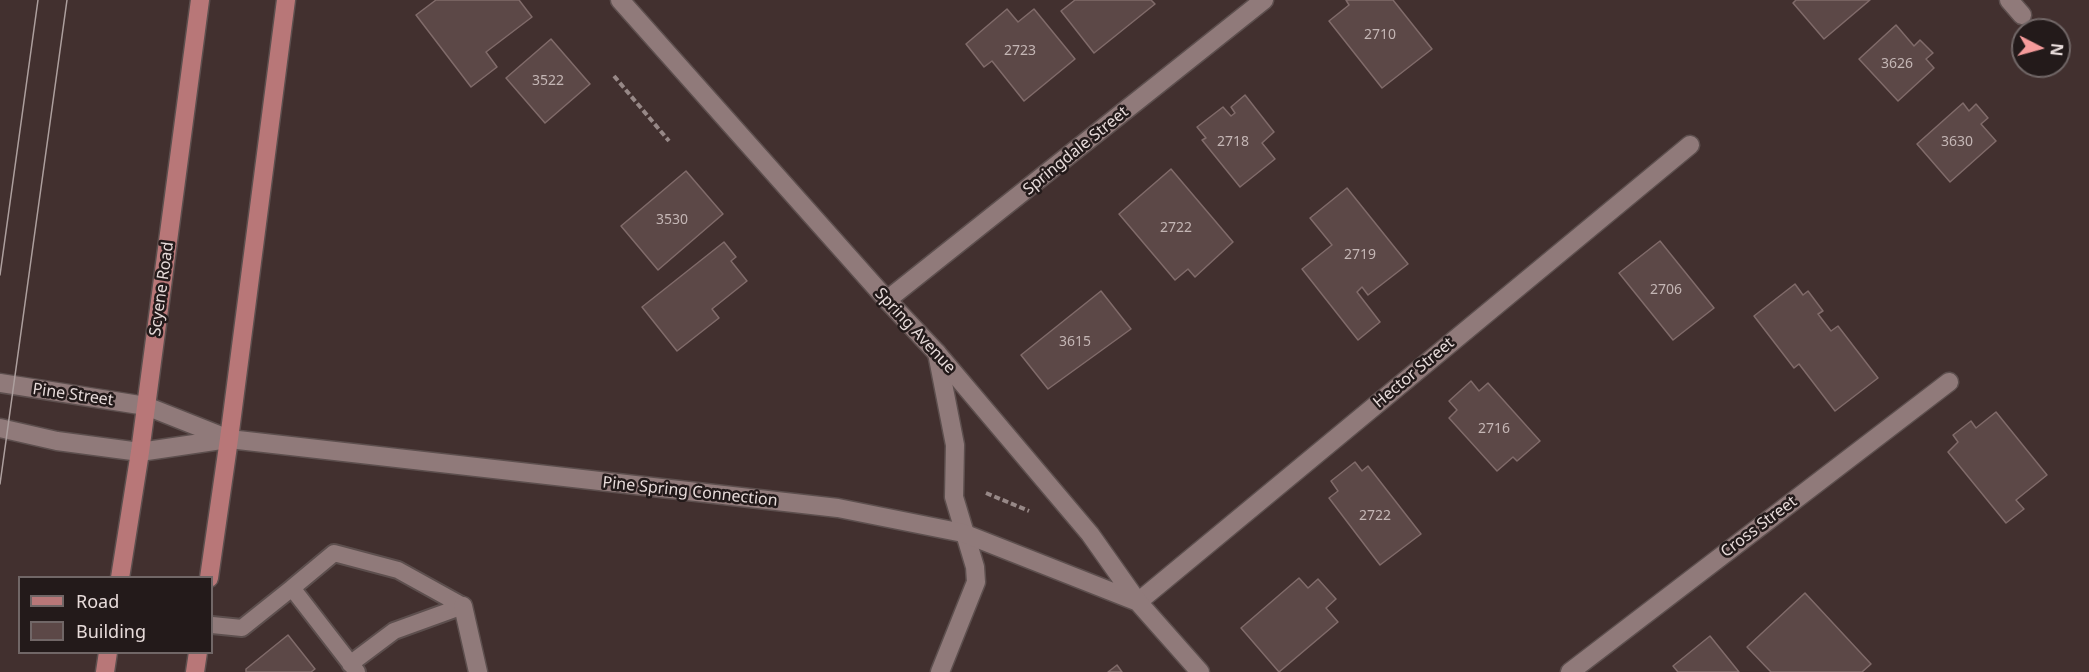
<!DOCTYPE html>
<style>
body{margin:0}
#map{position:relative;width:2089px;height:672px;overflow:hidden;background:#42302f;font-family:"Noto Sans",sans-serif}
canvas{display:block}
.legend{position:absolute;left:18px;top:576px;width:195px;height:78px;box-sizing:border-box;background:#231a1a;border:2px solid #716767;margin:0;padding:8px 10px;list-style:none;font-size:18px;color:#e7dbda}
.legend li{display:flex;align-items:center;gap:12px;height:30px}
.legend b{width:30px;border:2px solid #716767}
.north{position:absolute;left:2011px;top:18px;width:60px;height:60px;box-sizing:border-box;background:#231a1a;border:2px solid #716767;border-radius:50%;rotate:96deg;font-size:16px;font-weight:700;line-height:24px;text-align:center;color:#e7dbda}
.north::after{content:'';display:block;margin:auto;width:21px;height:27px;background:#f59b9b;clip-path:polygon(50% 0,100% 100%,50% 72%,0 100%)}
</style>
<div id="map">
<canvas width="2089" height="672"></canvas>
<ul class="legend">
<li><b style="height:8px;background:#b87778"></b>Road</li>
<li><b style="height:16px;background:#5c4847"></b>Building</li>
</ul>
<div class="north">N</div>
</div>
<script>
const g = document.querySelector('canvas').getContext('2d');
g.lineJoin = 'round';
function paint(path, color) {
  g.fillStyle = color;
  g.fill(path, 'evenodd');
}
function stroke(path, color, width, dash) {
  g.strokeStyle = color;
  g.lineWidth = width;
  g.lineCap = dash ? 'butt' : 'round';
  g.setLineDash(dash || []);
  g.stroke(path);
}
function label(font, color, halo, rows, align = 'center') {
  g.font = font + ' "Noto Sans",sans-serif';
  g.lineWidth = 5;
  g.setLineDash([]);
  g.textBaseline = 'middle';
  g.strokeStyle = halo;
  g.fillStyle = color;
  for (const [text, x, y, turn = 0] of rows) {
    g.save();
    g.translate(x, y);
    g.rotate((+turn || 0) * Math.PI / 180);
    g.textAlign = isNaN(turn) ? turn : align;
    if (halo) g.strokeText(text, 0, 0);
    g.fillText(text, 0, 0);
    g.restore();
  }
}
const building = new Path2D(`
 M 436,0 L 519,0 L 532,17 L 486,52 L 497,67 L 471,87 L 416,15 Z
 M 1075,0 L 1151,0 L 1155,4 L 1094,53 L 1061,11 Z
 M 1393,0 L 1432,49 L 1382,88 L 1329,21 L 1349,5 L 1346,0 Z
 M 1796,0 L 1870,0 L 1824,39 L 1793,3 Z
 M 1007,9 L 1018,22 L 1034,9 L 1075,59 L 1024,101 L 992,61 L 984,67 L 966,44 Z
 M 1896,25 L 1914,46 L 1920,40 L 1933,53 L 1926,59 L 1934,68 L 1898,101 L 1859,59 Z
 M 551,39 L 590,84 L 545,123 L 506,78 Z
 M 1245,95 L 1274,132 L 1262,143 L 1275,159 L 1240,187 L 1202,140 L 1206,138 L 1197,127 L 1223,107 L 1231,116 L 1235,113 L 1231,107 Z
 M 1963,103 L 1969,111 L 1976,104 L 1988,118 L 1981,124 L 1996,141 L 1950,182 L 1917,144 Z
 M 1171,169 L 1233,242 L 1195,277 L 1188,269 L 1175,280 L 1119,214 Z
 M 686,171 L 723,214 L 658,270 L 621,226 Z
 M 1347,188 L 1408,264 L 1368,295 L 1362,287 L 1357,292 L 1380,322 L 1358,340 L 1302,269 L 1332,245 L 1310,218 Z
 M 1660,241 L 1714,308 L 1673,340 L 1619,273 Z
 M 724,242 L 736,257 L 731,261 L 747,281 L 712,309 L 719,318 L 677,351 L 642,307 Z
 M 1795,284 L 1803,295 L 1808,291 L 1823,311 L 1818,314 L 1831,331 L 1838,326 L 1878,378 L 1835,411 L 1799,364 L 1794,368 L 1754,316 Z
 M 1101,291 L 1131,329 L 1048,389 L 1021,355 Z
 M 1471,381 L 1479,391 L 1488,383 L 1540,441 L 1517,461 L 1513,457 L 1497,471 L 1449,418 L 1457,410 L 1449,401 Z
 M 1996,412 L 2047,475 L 2016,500 L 2024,509 L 2006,523 L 1948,452 L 1958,442 L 1953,435 L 1971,421 L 1976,428 Z
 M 1355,462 L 1362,471 L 1368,466 L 1421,534 L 1380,565 L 1329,498 L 1338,491 L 1331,481 Z
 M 1299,578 L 1308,588 L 1318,579 L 1336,599 L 1326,608 L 1338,622 L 1279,672 L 1241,628 Z
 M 1805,593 L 1871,664 L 1862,672 L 1771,672 L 1747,647 Z
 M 288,635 L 315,669 L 311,672 L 246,672 L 246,669 Z
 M 1710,636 L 1739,672 L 1678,672 L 1673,666 Z
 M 1117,665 L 1122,672 L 1108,672 Z`);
const path = new Path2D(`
 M 614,76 L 669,141
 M 986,493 L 1029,511`);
const lane = new Path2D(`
 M 292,588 L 334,553 L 398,570 L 463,606
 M 212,625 L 242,628 L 292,588 L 357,672
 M 350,664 L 394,631 L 463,606`);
const street = new Path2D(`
 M 2009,0 L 2022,15
 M 887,300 L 1264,0
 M 937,353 L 955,445 L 954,497 L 975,567 L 976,582 L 940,672
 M 1138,602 L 1690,145
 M 463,606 L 478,672
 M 1570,672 L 1949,382`);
const secondary = new Path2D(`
 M 620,0 L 887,300 L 937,353 L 1090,534 L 1138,602 L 1200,672
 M 0,383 L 146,406 L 229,439 L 838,508 L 963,533 L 1138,602
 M 0,428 L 57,441 L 140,452 L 228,439`);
const primary = new Path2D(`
 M 120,578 L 140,452 L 200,0
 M 209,578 L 229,439 L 286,0
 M 105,672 L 108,652
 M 195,672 L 198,652`);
const tram = new Path2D(`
 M 0,275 L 38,0
 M 0,484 L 67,0`);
const numberNames = [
 ["2710",1380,35],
 ["2723",1020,51],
 ["3626",1897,64],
 ["3522",548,81],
 ["2718",1233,142],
 ["3630",1957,142],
 ["3530",672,220],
 ["2722",1176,228],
 ["2719",1360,255],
 ["2706",1666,290],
 ["3615",1075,342],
 ["2716",1494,429],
 ["2722",1375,516]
];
const streetNames = [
 ["Springdale Street",1076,151,-39],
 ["Scyene Road",162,289,-82],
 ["Spring Avenue",915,331,47],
 ["Hector Street",1414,373,-40],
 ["Pine Street",73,395,8],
 ["Pine Spring Connection",690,492,6],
 ["Cross Street",1759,527,-37]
];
paint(building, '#5c4847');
stroke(building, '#806b6a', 1.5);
stroke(lane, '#5d4f4e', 20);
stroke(street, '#5d4f4e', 21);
stroke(secondary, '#5d4f4e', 21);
stroke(primary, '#5d4f4e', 21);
stroke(path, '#978887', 4, [6, 3]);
stroke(lane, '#907a7a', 16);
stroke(street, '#907a7a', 18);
stroke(secondary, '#907a7a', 18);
stroke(primary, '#b87778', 18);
stroke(tram, '#ad9f9e', 1.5);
label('14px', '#c4b6b5', null, numberNames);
label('16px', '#e7dbda', '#231a1a', streetNames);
</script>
